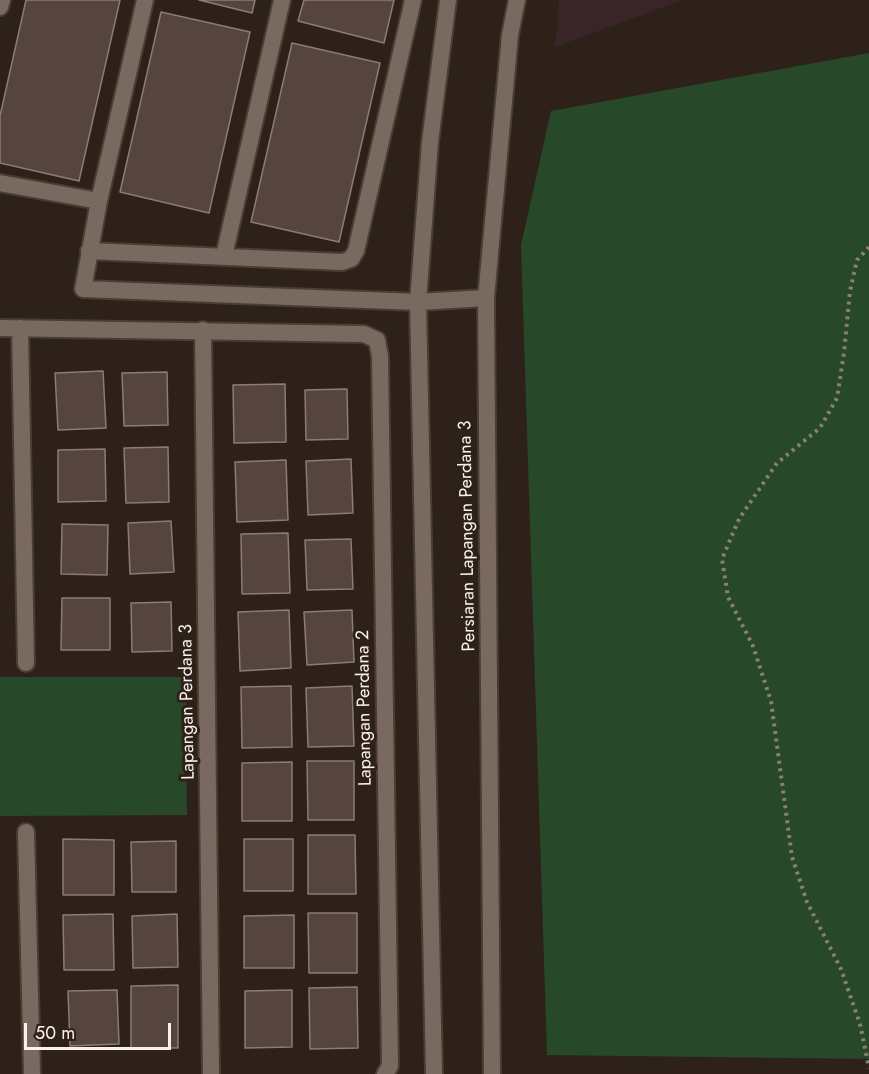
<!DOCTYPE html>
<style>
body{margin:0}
#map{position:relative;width:869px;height:1074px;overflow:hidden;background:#2e2119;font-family:Jost,sans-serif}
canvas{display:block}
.scale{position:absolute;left:24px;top:1023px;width:147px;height:27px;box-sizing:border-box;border:3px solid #faf1eb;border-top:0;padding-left:8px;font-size:18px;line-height:21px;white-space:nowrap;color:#faf1eb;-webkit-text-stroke:4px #2e2119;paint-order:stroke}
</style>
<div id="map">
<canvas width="869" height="1074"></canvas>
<div class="scale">50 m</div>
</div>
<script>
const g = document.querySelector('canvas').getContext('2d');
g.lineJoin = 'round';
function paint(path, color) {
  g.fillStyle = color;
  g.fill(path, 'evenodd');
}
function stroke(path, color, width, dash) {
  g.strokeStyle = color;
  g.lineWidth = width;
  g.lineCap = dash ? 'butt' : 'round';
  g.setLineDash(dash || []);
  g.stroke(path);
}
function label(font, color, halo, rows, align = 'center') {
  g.font = font + ' Jost,sans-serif';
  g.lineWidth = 6;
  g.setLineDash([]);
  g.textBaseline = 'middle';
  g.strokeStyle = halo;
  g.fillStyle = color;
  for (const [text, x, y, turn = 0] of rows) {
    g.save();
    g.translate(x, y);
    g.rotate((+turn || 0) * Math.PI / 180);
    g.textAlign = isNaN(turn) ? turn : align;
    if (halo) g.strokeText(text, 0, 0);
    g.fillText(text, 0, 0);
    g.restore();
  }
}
const commercial = new Path2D(`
 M 559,0 L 683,0 L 555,47 Z`);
const green = new Path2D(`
 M 869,53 L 869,1059 L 547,1055 L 521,245 L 551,111 Z
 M 0,677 L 186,677 L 187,815 L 0,816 Z`);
const building = new Path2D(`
 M 26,0 L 120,0 L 79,181 L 0,163 L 0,116 Z
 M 199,0 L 255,0 L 252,13 Z
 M 304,0 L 394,0 L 384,43 L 298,21 Z
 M 161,12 L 250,32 L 209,213 L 120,192 Z
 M 292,43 L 380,63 L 339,242 L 251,222 Z
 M 103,371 L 106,428 L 58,430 L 55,373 Z
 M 167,372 L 168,425 L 124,426 L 122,373 Z
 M 285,384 L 286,442 L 234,443 L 233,385 Z
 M 347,389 L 348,439 L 306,440 L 305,390 Z
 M 168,447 L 169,502 L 126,503 L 124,448 Z
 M 105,449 L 106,501 L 58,502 L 58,450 Z
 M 351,459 L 353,513 L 308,515 L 306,461 Z
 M 286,460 L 288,520 L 237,522 L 235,462 Z
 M 171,521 L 174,572 L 130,574 L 128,523 Z
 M 62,524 L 108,525 L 107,575 L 61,574 Z
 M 288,533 L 290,593 L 242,594 L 241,534 Z
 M 351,539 L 353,589 L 307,590 L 305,540 Z
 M 62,598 L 110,598 L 110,650 L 61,650 Z
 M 171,602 L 172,651 L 132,652 L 131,603 Z
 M 289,610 L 291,668 L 240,671 L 238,612 Z
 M 352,610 L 354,662 L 307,665 L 304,612 Z
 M 291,686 L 292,747 L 242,748 L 241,687 Z
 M 352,686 L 354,746 L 308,747 L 306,688 Z
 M 307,761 L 354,761 L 354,820 L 308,820 Z
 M 292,762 L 292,821 L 242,821 L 242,763 Z
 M 308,835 L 355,835 L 356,894 L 308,894 Z
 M 63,839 L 114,840 L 114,895 L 63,895 Z
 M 244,839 L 293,839 L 293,891 L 244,891 Z
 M 176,841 L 176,892 L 132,892 L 131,842 Z
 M 308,913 L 357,913 L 357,973 L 309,973 Z
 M 113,914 L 114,970 L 64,970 L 63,915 Z
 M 177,914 L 178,967 L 133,968 L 132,916 Z
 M 294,915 L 294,968 L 244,968 L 244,916 Z
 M 178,985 L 178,1048 L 131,1048 L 131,986 Z
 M 357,987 L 358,1048 L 310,1049 L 309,988 Z
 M 117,990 L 119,1044 L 70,1046 L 68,991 Z
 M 292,990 L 292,1047 L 245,1048 L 245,991 Z`);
const path = new Path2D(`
 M 869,247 L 857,260 L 850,291 L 844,353 L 837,398 L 820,428 L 777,463 L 739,519 L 722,559 L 728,597 L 753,646 L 771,701 L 792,857 L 807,902 L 841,969 L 860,1024 L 869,1068`);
const minor = new Path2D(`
 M 145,0 L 99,201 L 83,289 L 418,302 L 486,298
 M 0,7 L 2,0
 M 0,183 L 99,201
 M 89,251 L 342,262 L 351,259 L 356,251 L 413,0
 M 224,256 L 282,0
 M 0,328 L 364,334 L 377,340 L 380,356 L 390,1066 L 385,1074
 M 20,328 L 26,663
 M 203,330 L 211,1074
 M 26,832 L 32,1074
 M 434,1074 L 418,302 L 430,142 L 448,0`);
const tertiary = new Path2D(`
 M 492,1074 L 486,298 L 510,35 L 517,0`);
const streetNames = [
 ["Persiaran Lapangan Perdana 3",468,536,-91],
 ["Lapangan Perdana 3",188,702,-91],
 ["Lapangan Perdana 2",365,708,-91]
];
paint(commercial, '#392528');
paint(green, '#274829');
paint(building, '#56453f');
stroke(building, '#8d7b74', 1.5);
stroke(minor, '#483d37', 20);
stroke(tertiary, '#483d37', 20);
stroke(path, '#8a7f78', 4, [3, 4.5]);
stroke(minor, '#79695f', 16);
stroke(tertiary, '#79695f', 16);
label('18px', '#faf1eb', '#2e2119', streetNames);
</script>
